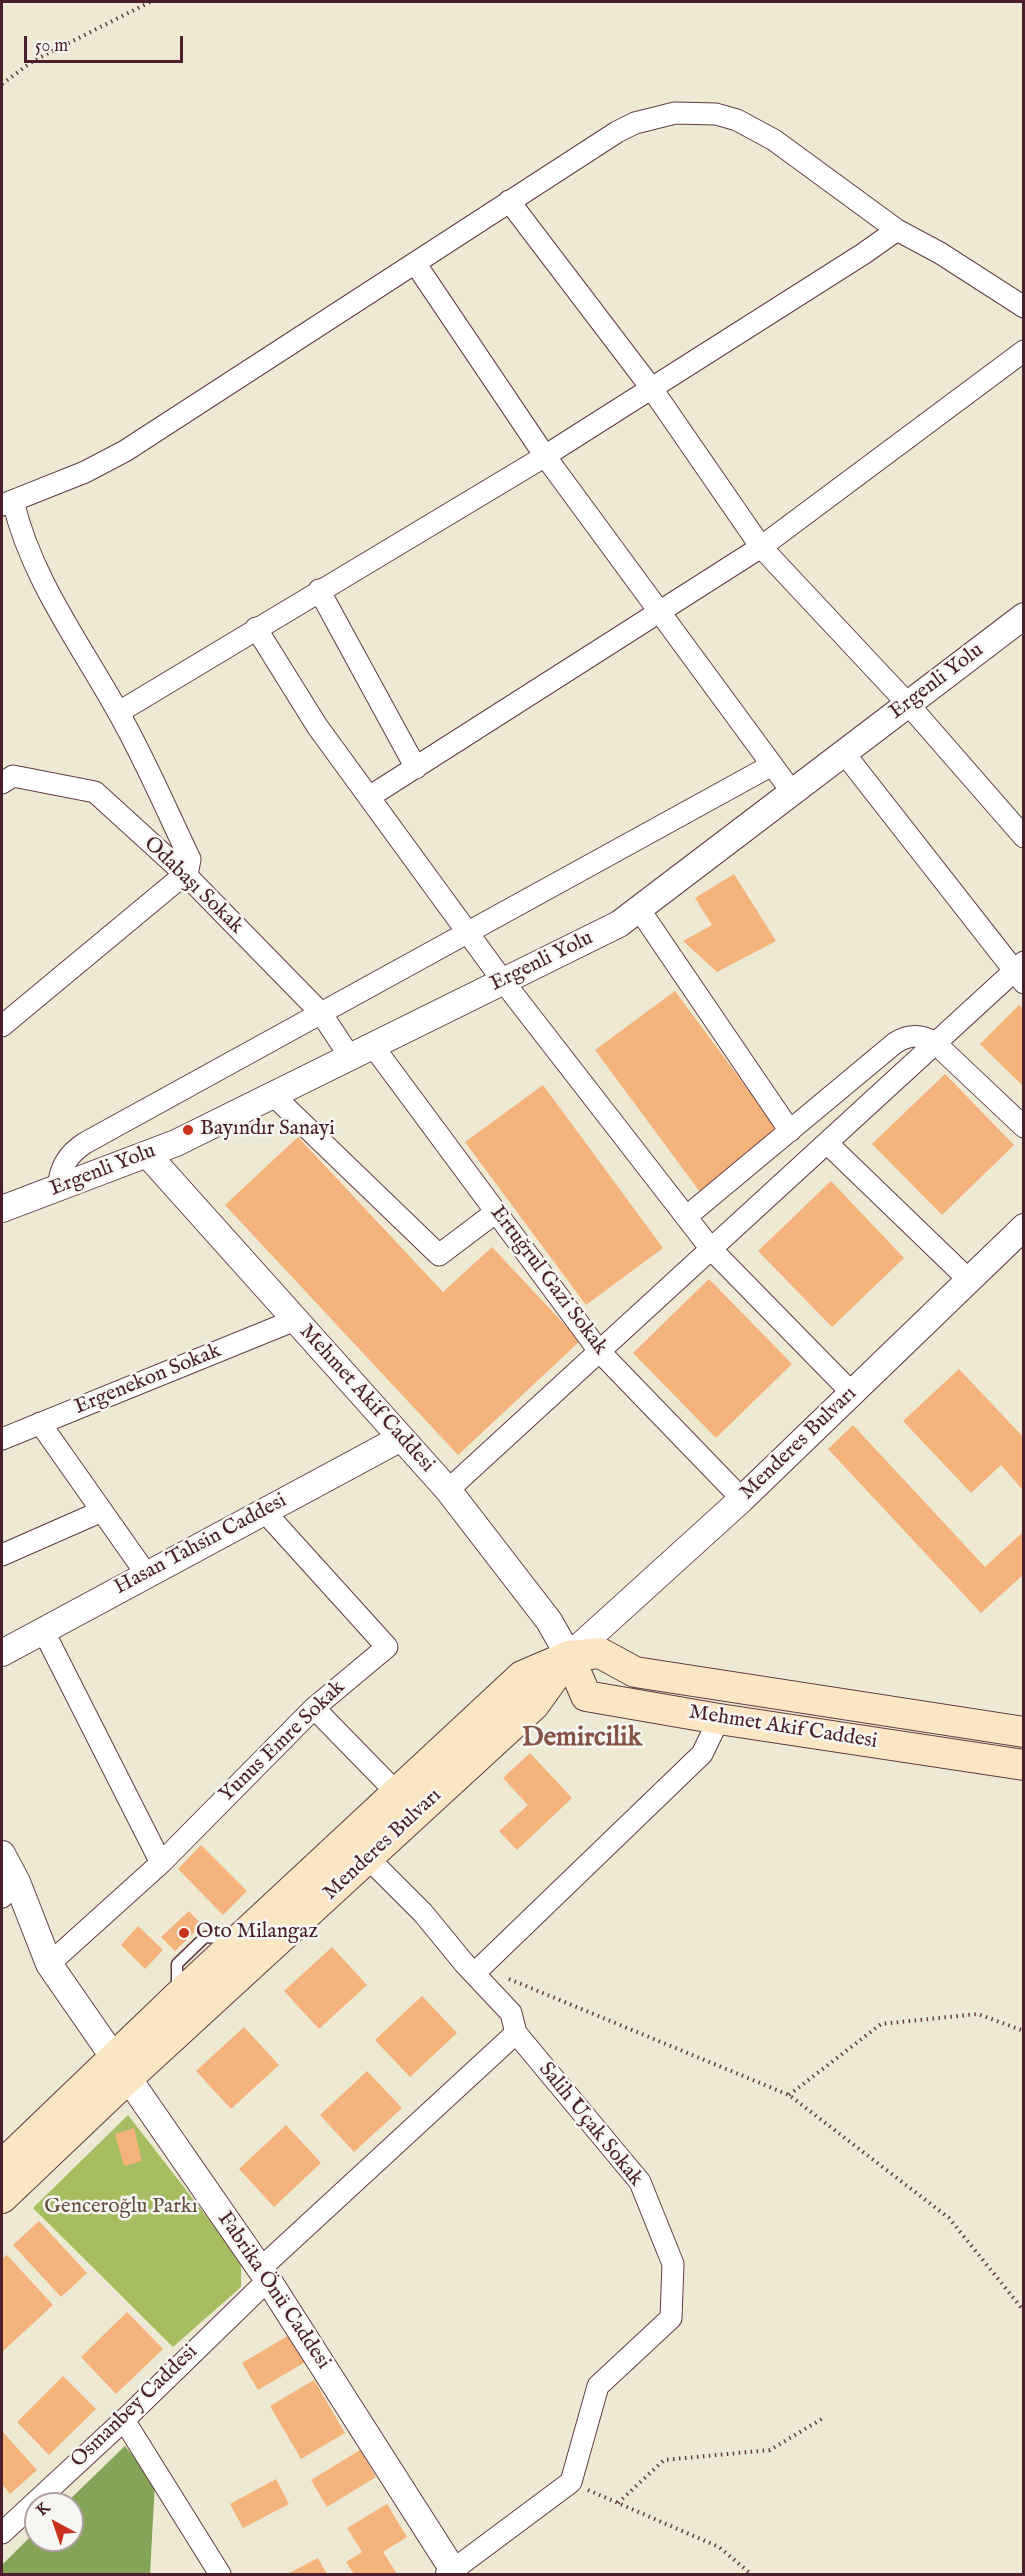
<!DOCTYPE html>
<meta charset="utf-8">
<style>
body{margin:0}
#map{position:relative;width:1025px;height:2576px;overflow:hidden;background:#ede9d3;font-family:"IM FELL English",serif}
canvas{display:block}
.frame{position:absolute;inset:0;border:3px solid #4a1f2b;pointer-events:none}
.north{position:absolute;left:24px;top:2492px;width:60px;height:60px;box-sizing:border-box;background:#f6f6f2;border:2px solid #b1a0a2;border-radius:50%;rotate:320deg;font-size:16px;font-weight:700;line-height:24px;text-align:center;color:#4a1f2b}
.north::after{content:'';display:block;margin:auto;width:21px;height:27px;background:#c8321e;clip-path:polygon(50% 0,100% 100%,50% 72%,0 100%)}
.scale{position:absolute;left:24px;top:36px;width:159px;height:27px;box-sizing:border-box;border:3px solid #4a1f2b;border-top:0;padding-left:8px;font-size:18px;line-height:21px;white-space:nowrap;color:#4a1f2b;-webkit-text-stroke:4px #f6f6f2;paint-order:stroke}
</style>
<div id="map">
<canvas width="1025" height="2576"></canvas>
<div class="frame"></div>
<div class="north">K</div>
<div class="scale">50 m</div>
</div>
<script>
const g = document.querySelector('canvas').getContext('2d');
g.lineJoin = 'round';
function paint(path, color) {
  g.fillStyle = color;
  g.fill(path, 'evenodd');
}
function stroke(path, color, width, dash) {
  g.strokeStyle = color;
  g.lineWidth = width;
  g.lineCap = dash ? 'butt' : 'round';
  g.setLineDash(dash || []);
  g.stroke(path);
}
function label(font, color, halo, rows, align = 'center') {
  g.font = font + ' "IM FELL English",serif';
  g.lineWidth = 5;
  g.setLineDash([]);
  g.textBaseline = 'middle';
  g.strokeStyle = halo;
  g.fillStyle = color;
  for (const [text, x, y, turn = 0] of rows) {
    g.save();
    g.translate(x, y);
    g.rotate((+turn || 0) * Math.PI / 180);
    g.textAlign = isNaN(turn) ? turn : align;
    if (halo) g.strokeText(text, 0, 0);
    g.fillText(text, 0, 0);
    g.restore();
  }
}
const green = new Path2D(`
 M 128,2115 L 241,2261 L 241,2287 L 173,2347 L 33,2208 Z`);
const forest = new Path2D(`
 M 125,2446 L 155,2482 L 150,2574 L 2,2574 L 2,2565 L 36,2531 L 36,2540 L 72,2540 L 72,2504 L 65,2504 Z`);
const building = new Path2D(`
 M 734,874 L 776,941 L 717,972 L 683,941 L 712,925 L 695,898 Z
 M 675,991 L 780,1133 L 700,1192 L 595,1050 Z
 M 1019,1005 L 1024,1009 L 1024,1087 L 980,1044 Z
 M 945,1074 L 1014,1145 L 942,1215 L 872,1144 Z
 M 543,1085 L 663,1248 L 586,1305 L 465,1142 Z
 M 298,1137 L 443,1292 L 492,1247 L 580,1341 L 458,1455 L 225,1205 Z
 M 831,1181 L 904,1258 L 832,1327 L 758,1251 Z
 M 709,1279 L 792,1364 L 716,1438 L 633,1353 Z
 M 959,1369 L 1024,1438 L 1024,1486 L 1021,1488 L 1001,1465 L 971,1493 L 903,1421 Z
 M 853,1425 L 985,1567 L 1024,1531 L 1024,1574 L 981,1613 L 828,1449 Z
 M 530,1753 L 572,1798 L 517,1850 L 499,1831 L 528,1805 L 503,1778 Z
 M 201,1845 L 247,1891 L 223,1915 L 178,1869 Z
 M 189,1911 L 202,1925 L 175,1951 L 161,1937 Z
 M 138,1926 L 163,1950 L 145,1969 L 121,1945 Z
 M 332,1947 L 367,1985 L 319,2029 L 284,1991 Z
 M 422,1996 L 457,2033 L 410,2077 L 375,2040 Z
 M 244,2027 L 279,2065 L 231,2109 L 196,2071 Z
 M 367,2071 L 402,2108 L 354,2152 L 320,2115 Z
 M 286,2125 L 321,2163 L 274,2207 L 239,2169 Z
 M 134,2128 L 142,2161 L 124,2166 L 115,2134 Z
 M 39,2221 L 87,2273 L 61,2297 L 13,2245 Z
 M 7,2255 L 53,2305 L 2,2352 L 2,2259 Z
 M 127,2312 L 163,2349 L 116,2394 L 81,2357 Z
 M 291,2334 L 307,2361 L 258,2390 L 242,2363 Z
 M 63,2376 L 96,2409 L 49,2455 L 17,2422 Z
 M 314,2380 L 345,2433 L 301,2459 L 270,2406 Z
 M 2,2431 L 37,2470 L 10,2494 L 2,2484 Z
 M 360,2450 L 376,2477 L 327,2507 L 311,2480 Z
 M 276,2479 L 289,2504 L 243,2528 L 230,2504 Z
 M 387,2504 L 407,2537 L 383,2552 L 397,2574 L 354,2574 L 346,2562 L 362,2552 L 347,2528 Z
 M 318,2558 L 327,2574 L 287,2574 Z`);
const path = new Path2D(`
 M 2,84 L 33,61 L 150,2
 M 509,1979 L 789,2095 L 949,2218 L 1024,2311
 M 789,2095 L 881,2024 L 978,2014 L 1024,2031
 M 588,2490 L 719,2547 L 751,2574
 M 618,2503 L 664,2460 L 770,2450 L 825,2417`);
const service = new Path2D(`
 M 177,1989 L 177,1964 L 205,1937 L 233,1939`);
const minor = new Path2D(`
 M 509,201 L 652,389 L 761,547 L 908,704 L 1024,837
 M 415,263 L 545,456 L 792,792
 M 2,505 L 85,472 L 125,451 L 617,132 L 635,123 L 675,113 L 716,114 L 737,120 L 774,140 L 897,230 L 940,253 L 1024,307
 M 319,590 L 416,768
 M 256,628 L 317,726 L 503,981 L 711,1249 L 852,1393
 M 119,712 L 537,461 L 863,254 L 897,230
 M 844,753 L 1024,983
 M 2,783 L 13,776 L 95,792 L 185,874 L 321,1013 L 350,1057
 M 369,797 L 761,547 L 1024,351
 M 639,909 L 790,1131
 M 2,1026 L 185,874 L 188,870 L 190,859 C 166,809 144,757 117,710 C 79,642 31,578 13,501
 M 373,1046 L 599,1351 L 742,1499
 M 273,1095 L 439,1255 L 496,1212
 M 827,1143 L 969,1280
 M 58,1188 C 60,1167 68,1154 85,1143 L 772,765
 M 686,1217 L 895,1043 C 909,1034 921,1034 935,1043 L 1024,1127
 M 40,1423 L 147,1575
 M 2,1439 L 295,1320
 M 448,1490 L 1024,962
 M 2,1555 L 102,1511
 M 43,1630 L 161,1863
 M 314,1708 L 397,1793
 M 369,1859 L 423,1913 L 464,1963 L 511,2013 L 516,2033 L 640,2182 L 673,2264 L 671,2318 L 598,2386 L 571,2482 L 453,2570 L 455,2574
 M 2,1897 L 17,1882
 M 49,1964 L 161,1863 L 314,1708 L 387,1647 L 264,1511
 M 481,1967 L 702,1754 L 719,1719
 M 260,2269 L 516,2033
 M 124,2420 L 220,2574
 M 2,2533 L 124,2420 L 268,2280`);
const tertiary = new Path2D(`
 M 147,1154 L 448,1490 L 549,1621 L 569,1656 L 742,1499 L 1024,1227
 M 2,1209 L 176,1143 L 619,924 L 1024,616
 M 2,1653 L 401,1438
 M 2,1854 L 17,1882 L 49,1964 L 268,2280 L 453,2570 L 449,2574`);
const secondary = new Path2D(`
 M 569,1656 L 586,1696 L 719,1719 L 1024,1765
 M 2,2165 L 177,1997 L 522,1676 L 569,1656 L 600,1653 L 635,1672 L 1024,1732
 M 2,2198 L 127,2079 L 534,1705 L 569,1656`);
const markers = [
 [188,1130,6,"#c8321e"],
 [184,1933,6,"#c8321e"]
];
const streetNames = [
 ["Ergenli Yolu",937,682,-37],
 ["Odabaşı Sokak",193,886,44],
 ["Ergenli Yolu",542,962,-26],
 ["Ergenli Yolu",103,1171,-21],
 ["Ertuğrul Gazi Sokak",548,1281,53],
 ["Ergenekon Sokak",148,1380,-22],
 ["Mehmet Akif Caddesi",366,1399,48],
 ["Menderes Bulvarı",799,1444,-44],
 ["Hasan Tahsin Caddesi",201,1545,-28],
 ["Mehmet Akif Caddesi",783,1728,9],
 ["Yunus Emre Sokak",283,1742,-44],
 ["Menderes Bulvarı",383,1845,-43],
 ["Salih Uçak Sokak",590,2125,51],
 ["Fabrika Önü Caddesi",273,2291,56],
 ["Osmanbey Caddesi",135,2407,-44]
];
const poiNames = [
 ["Bayındır Sanayi",200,1130],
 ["Oto Milangaz",196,1933]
];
const parkNames = [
 ["Genceroğlu Parkı",121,2208]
];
const districtNames = [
 ["Demircilik",582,1739]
];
paint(green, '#a7bd62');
paint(forest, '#85a458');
paint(building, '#f5b37c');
stroke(service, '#623d44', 13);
stroke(minor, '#623d44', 23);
stroke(tertiary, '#623d44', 28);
stroke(secondary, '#623d44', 32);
stroke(path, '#623d44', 4, [1.5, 4.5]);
stroke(service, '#fff', 10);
stroke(minor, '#fff', 21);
stroke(tertiary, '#fff', 26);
stroke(secondary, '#fbe6c4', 30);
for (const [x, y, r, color] of markers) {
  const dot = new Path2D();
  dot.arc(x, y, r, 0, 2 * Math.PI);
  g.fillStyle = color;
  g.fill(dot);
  stroke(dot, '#f6f6f2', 2);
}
label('21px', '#4a1f2b', '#f6f6f2', streetNames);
label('21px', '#4a1f2b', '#f6f6f2', poiNames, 'left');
label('21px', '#664e3c', '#f6f6f2', parkNames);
label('bold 27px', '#865347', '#f6f6f2', districtNames);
</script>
